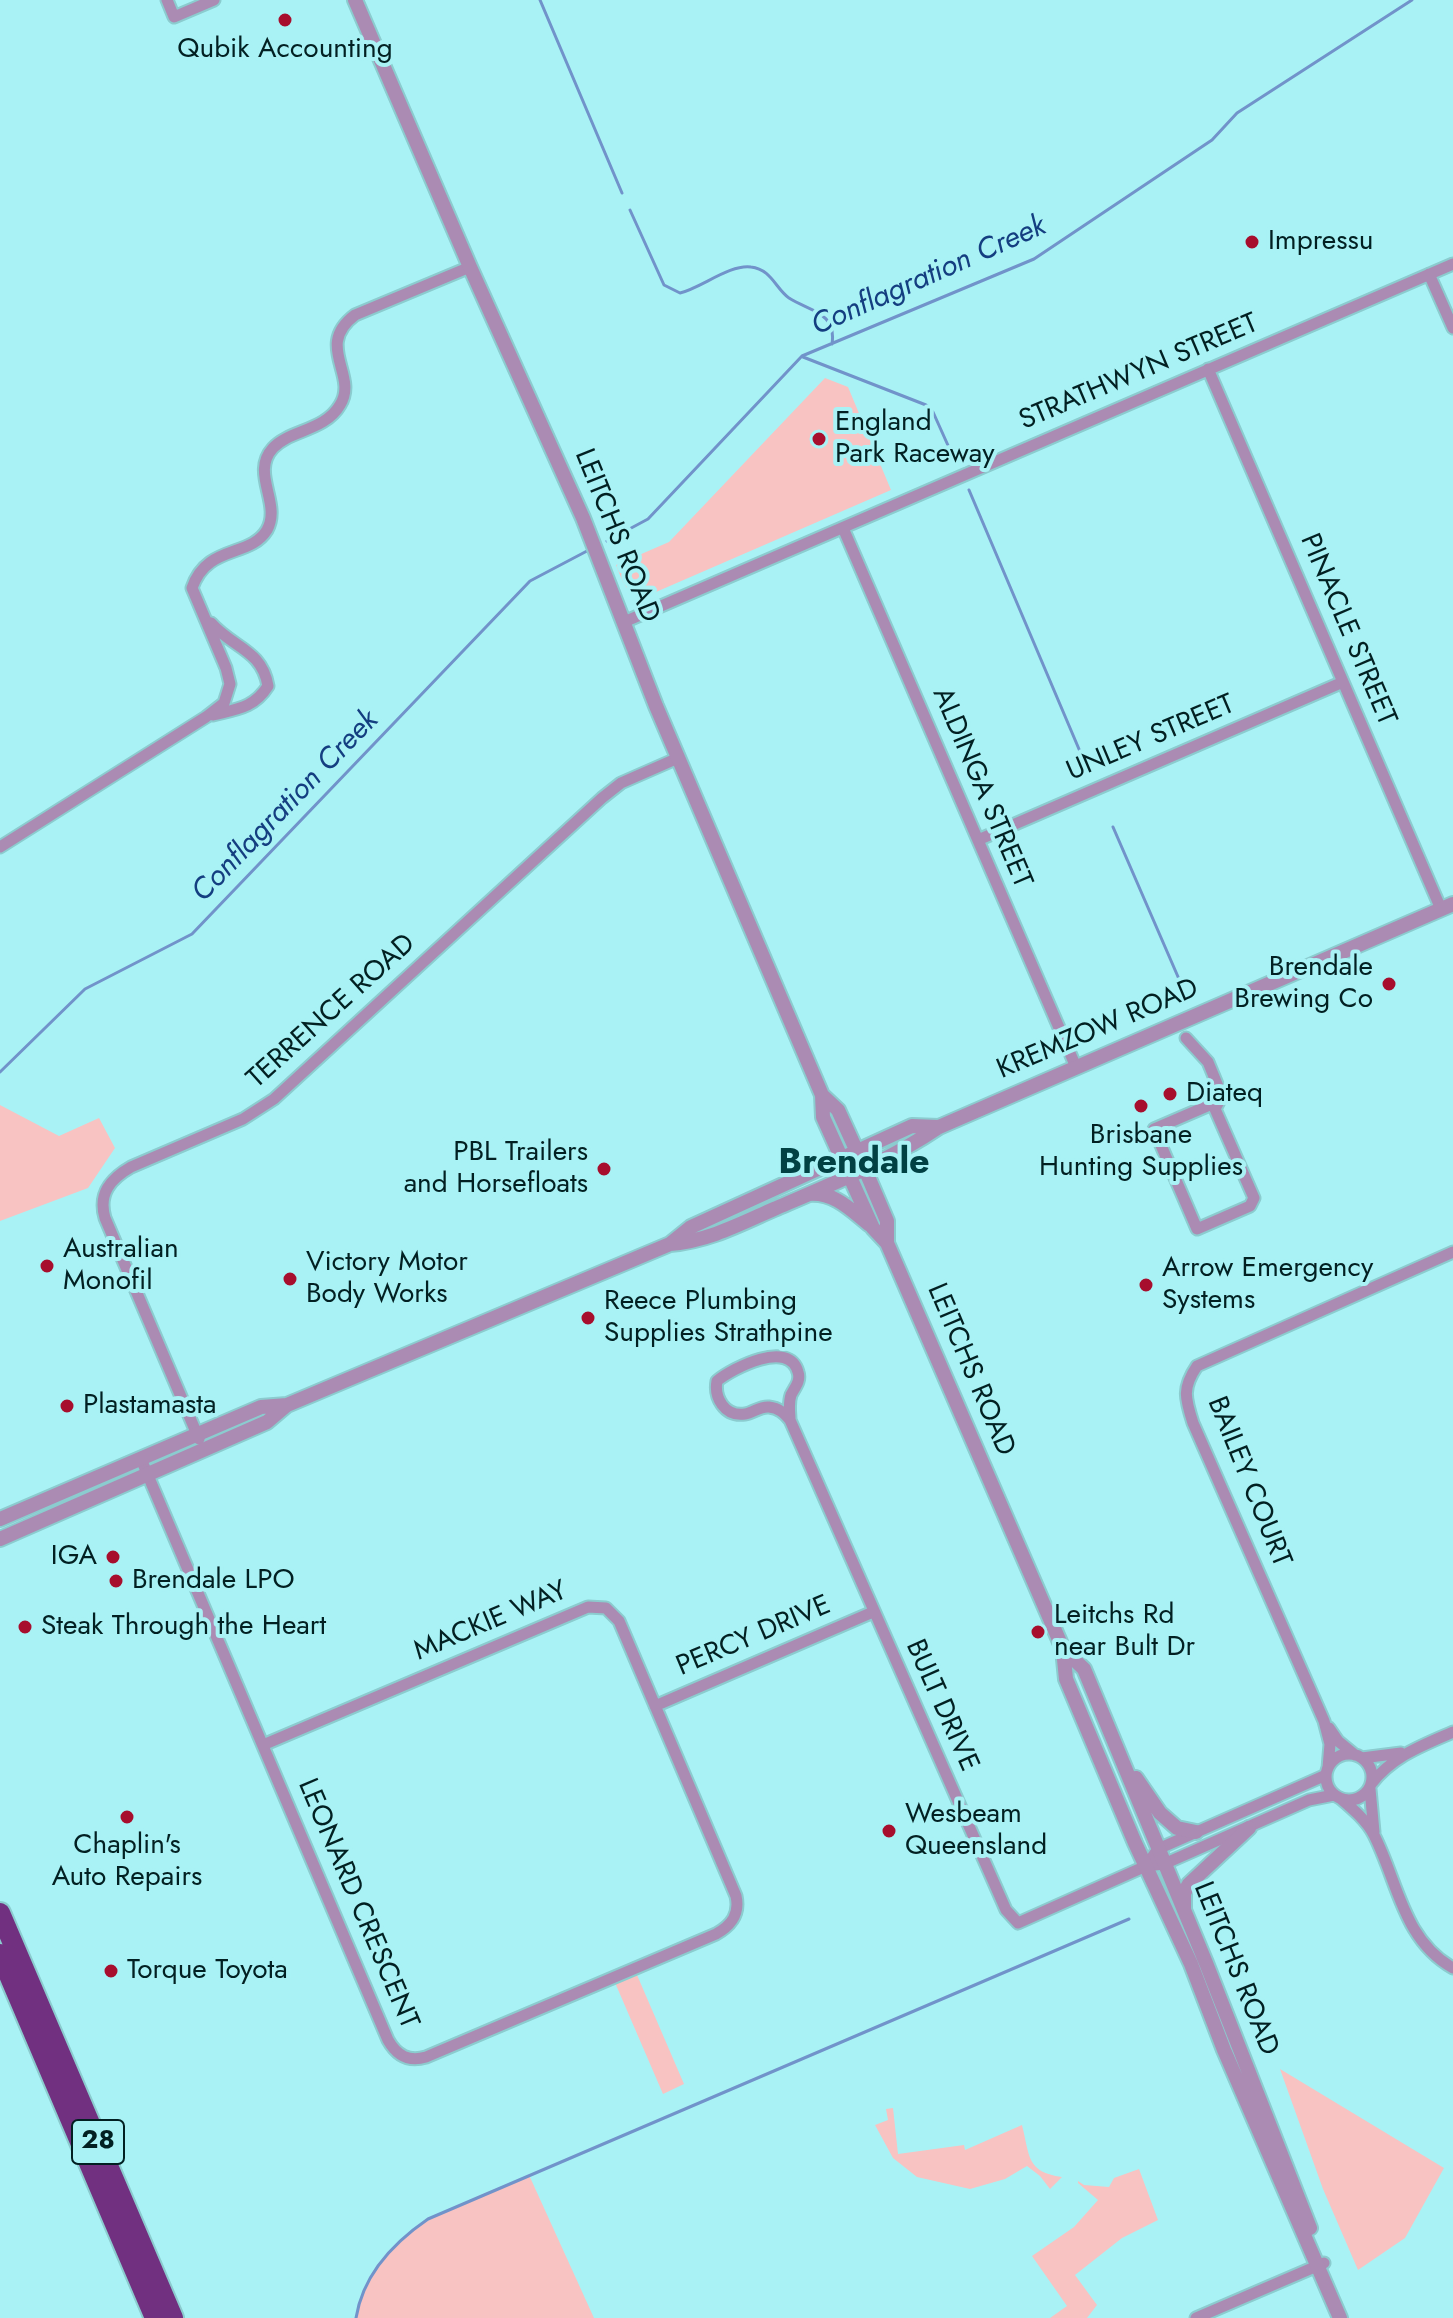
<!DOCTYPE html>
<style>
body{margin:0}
canvas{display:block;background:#a9f2f5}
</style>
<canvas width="1453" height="2318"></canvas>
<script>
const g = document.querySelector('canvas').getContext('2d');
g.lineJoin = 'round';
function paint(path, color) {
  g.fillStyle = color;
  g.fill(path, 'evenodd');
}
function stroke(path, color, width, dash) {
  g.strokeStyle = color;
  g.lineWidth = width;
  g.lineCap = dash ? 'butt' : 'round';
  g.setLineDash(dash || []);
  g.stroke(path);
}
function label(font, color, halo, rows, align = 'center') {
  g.font = font + ' Jost,sans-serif';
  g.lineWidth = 8;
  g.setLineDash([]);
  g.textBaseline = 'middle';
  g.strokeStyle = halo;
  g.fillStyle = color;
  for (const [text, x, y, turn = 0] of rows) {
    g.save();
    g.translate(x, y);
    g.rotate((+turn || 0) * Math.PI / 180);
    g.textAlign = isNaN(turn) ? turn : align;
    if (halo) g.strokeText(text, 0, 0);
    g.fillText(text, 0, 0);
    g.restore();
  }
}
const green = new Path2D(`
 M 825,378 L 848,387 L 891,490 L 649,595 C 627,599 623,582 616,565 L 669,542 Z
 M 0,1105 L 59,1136 L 99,1118 L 115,1148 L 88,1188 L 0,1221 Z
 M 634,1968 L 684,2084 L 663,2094 L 613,1978 Z
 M 1280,2069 L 1444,2168 L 1405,2238 L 1358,2270 L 1323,2189 Z
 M 893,2108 L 898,2154 L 964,2145 L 965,2150 L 1022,2125 C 1030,2156 1026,2172 1062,2177 L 1050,2189 L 1040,2176 L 1027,2166 L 1005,2179 L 970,2189 L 917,2177 L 893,2158 L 875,2125 L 888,2120 L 886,2109 Z
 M 1139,2169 L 1158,2220 L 1122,2238 L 1075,2275 L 1097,2305 L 1087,2318 L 1050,2318 L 1067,2306 L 1032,2256 L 1074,2227 L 1098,2200 L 1078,2183 L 1078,2181 L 1084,2185 L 1109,2187 L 1114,2178 Z
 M 529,2175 L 594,2318 L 356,2318 C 371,2229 458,2206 529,2175 Z`);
const stream = new Path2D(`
 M 540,0 L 622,193
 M 630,210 L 664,285 L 680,293 C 701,288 730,264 751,267 C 771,269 776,289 789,298 C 809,311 837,312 832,344
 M 803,357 L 926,405 L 933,412 L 955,461
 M 969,490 L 1087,768
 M 607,541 L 648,519 L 802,356 L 1034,259 L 1212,140 L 1237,113 L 1412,0
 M 1113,827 L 1182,986
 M 0,1072 L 85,989 L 192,934 L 530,581 L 587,551
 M 356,2318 C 363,2274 393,2243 428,2219 L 1129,1919`);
const minor = new Path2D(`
 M 167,0 L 174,17 L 214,0
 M 1429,274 L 1453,328
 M 1208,369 L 1441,909
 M 843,528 L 1076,1067
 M 624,622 L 1453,264
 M 211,623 C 233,648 262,650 268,686 C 254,708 237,709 213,715
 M 978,840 L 1343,682
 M 0,847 L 206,717 L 224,703 L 230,684 L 226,668 L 192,588 C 207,544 250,558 267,530 C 282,503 250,473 273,448 C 289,430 325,431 340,405 C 359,375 314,346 355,315 L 470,267
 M 1186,1038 L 1208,1062 L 1222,1096 L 1215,1109 L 1254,1198 L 1250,1206 L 1197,1229 L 1154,1129 L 1219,1101
 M 790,1420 C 784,1413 779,1408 769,1407 C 760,1406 753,1413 745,1414 C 724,1417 714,1397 717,1381 C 733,1368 789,1339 798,1372 C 801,1381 795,1387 791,1395 C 788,1404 790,1412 790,1420 L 1006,1910 L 1018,1923 L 1146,1866 L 1164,1864 L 1309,1800 L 1334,1795
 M 199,1439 L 105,1218 C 98,1194 110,1179 131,1167 L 243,1119 L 274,1099 L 602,798 L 621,783 L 678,758
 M 141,1459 L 388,2040 C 397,2056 409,2062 426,2057 L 716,1934 C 732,1925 740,1914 736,1896 L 619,1621 L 606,1608 L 588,1607 L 263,1745
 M 655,1706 L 873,1612
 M 1329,1728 L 1338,1741 L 1355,1755
 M1326 1777a23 23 0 1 1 46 0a23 23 0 1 1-46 0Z
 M 1362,1758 L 1401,1753
 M 1328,1768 L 1330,1744 L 1324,1721 L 1193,1423 C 1185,1398 1182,1388 1197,1366 L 1453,1252
 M 1371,1784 C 1393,1756 1421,1746 1453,1732
 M 1370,1789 L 1374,1832
 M 1340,1798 C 1353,1809 1367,1821 1374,1835 C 1398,1882 1403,1940 1453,1968
 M 1146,1866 L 1158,1849 L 1326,1775
 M 1196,2318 L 1324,2263`);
const tertiary = new Path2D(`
 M 355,0 L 470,267 L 583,518 L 656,706 L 822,1095 L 823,1117 L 873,1228 L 887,1243 L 1063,1649 L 1066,1679 L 1135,1843 L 1191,1964 L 1224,2050 L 1340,2318
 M 822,1095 L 838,1110 L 864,1167 L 887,1221 L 887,1243
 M 809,1194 C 835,1192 851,1210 870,1225
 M 670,1244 L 691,1227 L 912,1126 L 939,1127
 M 0,1519 L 261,1407 L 287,1405
 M 0,1539 L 267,1422 L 287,1405 L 670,1244 C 708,1241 740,1224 774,1209 C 830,1185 889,1161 939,1127 L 1453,904
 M 1063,1649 L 1084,1669 L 1206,1963 L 1310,2228
 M 1136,1778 L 1160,1813 L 1177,1828 L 1196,1832
 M 1184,1909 L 1184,1893 L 1189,1884 L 1249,1828`);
const trunk = new Path2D(`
 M 0,1913 L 173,2318
 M 0,1954 L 155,2318`);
const markers = [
 [285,20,8,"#a70e2d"],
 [1252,242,8,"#a70e2d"],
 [819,439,8,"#a70e2d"],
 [1389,984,8,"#a70e2d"],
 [1170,1094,8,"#a70e2d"],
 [1141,1106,8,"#a70e2d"],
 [604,1169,8,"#a70e2d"],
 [47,1266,8,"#a70e2d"],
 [290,1279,8,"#a70e2d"],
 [1146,1285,8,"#a70e2d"],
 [588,1318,8,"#a70e2d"],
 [67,1406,8,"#a70e2d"],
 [113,1557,8,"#a70e2d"],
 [116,1581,8,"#a70e2d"],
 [25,1627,8,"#a70e2d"],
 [1038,1632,8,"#a70e2d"],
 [127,1817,8,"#a70e2d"],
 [889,1831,8,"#a70e2d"],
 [111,1971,8,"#a70e2d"]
];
const shields = [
 [98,2142,52]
];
const shieldNames = [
 ["28",98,2142]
];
const poiNames = [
 ["Qubik Accounting",285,50,"center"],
 ["Impressu",1268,242],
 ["England",835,423],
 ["Park Raceway",835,455],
 ["Brendale",1373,968,"right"],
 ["Brewing Co",1373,1000,"right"],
 ["Diateq",1186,1094],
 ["Brisbane",1141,1136,"center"],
 ["Hunting Supplies",1141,1168,"center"],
 ["PBL Trailers",588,1153,"right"],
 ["and Horsefloats",588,1185,"right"],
 ["Australian",63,1250],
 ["Monofil",63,1282],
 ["Victory Motor",306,1263],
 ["Body Works",306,1295],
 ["Arrow Emergency",1162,1269],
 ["Systems",1162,1301],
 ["Reece Plumbing",604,1302],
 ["Supplies Strathpine",604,1334],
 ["Plastamasta",83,1406],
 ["IGA",97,1557,"right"],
 ["Brendale LPO",132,1581],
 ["Leitchs Rd",1054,1616],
 ["near Bult Dr",1054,1648],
 ["Steak Through the Heart",41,1627],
 ["Wesbeam",905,1815],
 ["Queensland",905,1847],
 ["Chaplin's",127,1846,"center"],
 ["Auto Repairs",127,1878,"center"],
 ["Torque Toyota",127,1971]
];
const streetNames = [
 ["STRATHWYN STREET",1139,373,-23],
 ["LEITCHS ROAD",616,536,68],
 ["PINACLE STREET",1347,630,67],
 ["UNLEY STREET",1151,739,-23],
 ["ALDINGA STREET",981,788,67],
 ["TERRENCE ROAD",332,1012,-42],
 ["KREMZOW ROAD",1098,1030,-23],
 ["LEITCHS ROAD",970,1370,67],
 ["BAILEY COURT",1248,1482,68],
 ["MACKIE WAY",491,1622,-23],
 ["PERCY DRIVE",754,1637,-23],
 ["BULT DRIVE",941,1706,66],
 ["LEONARD CRESCENT",357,1904,67],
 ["LEITCHS ROAD",1235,1969,68]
];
const waterNames = [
 ["Conflagration Creek",929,277,-24],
 ["Conflagration Creek",286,807,-46]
];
const districtNames = [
 ["Brendale",854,1164]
];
paint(green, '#f8c3c2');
stroke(stream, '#7193ca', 3);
stroke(minor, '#8bcccf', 15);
stroke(tertiary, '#8bcccf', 18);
stroke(trunk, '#8bcccf', 24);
stroke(minor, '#ab8bb3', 11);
stroke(tertiary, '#ab8bb3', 14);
stroke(trunk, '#713080', 20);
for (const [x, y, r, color] of markers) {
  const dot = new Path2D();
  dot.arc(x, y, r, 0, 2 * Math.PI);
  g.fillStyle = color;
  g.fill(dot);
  stroke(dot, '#a9f2f5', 3);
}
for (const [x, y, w] of shields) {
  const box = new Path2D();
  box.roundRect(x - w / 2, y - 22, w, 44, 6);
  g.fillStyle = '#a9f2f5';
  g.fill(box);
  stroke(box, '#022022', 2);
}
label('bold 26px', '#022022', null, shieldNames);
label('28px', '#022022', '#a9f2f5', poiNames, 'left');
label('28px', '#022022', '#a9f2f5', streetNames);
label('italic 30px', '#143e80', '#a9f2f5', waterNames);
label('bold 36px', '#014143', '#a9f2f5', districtNames);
</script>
